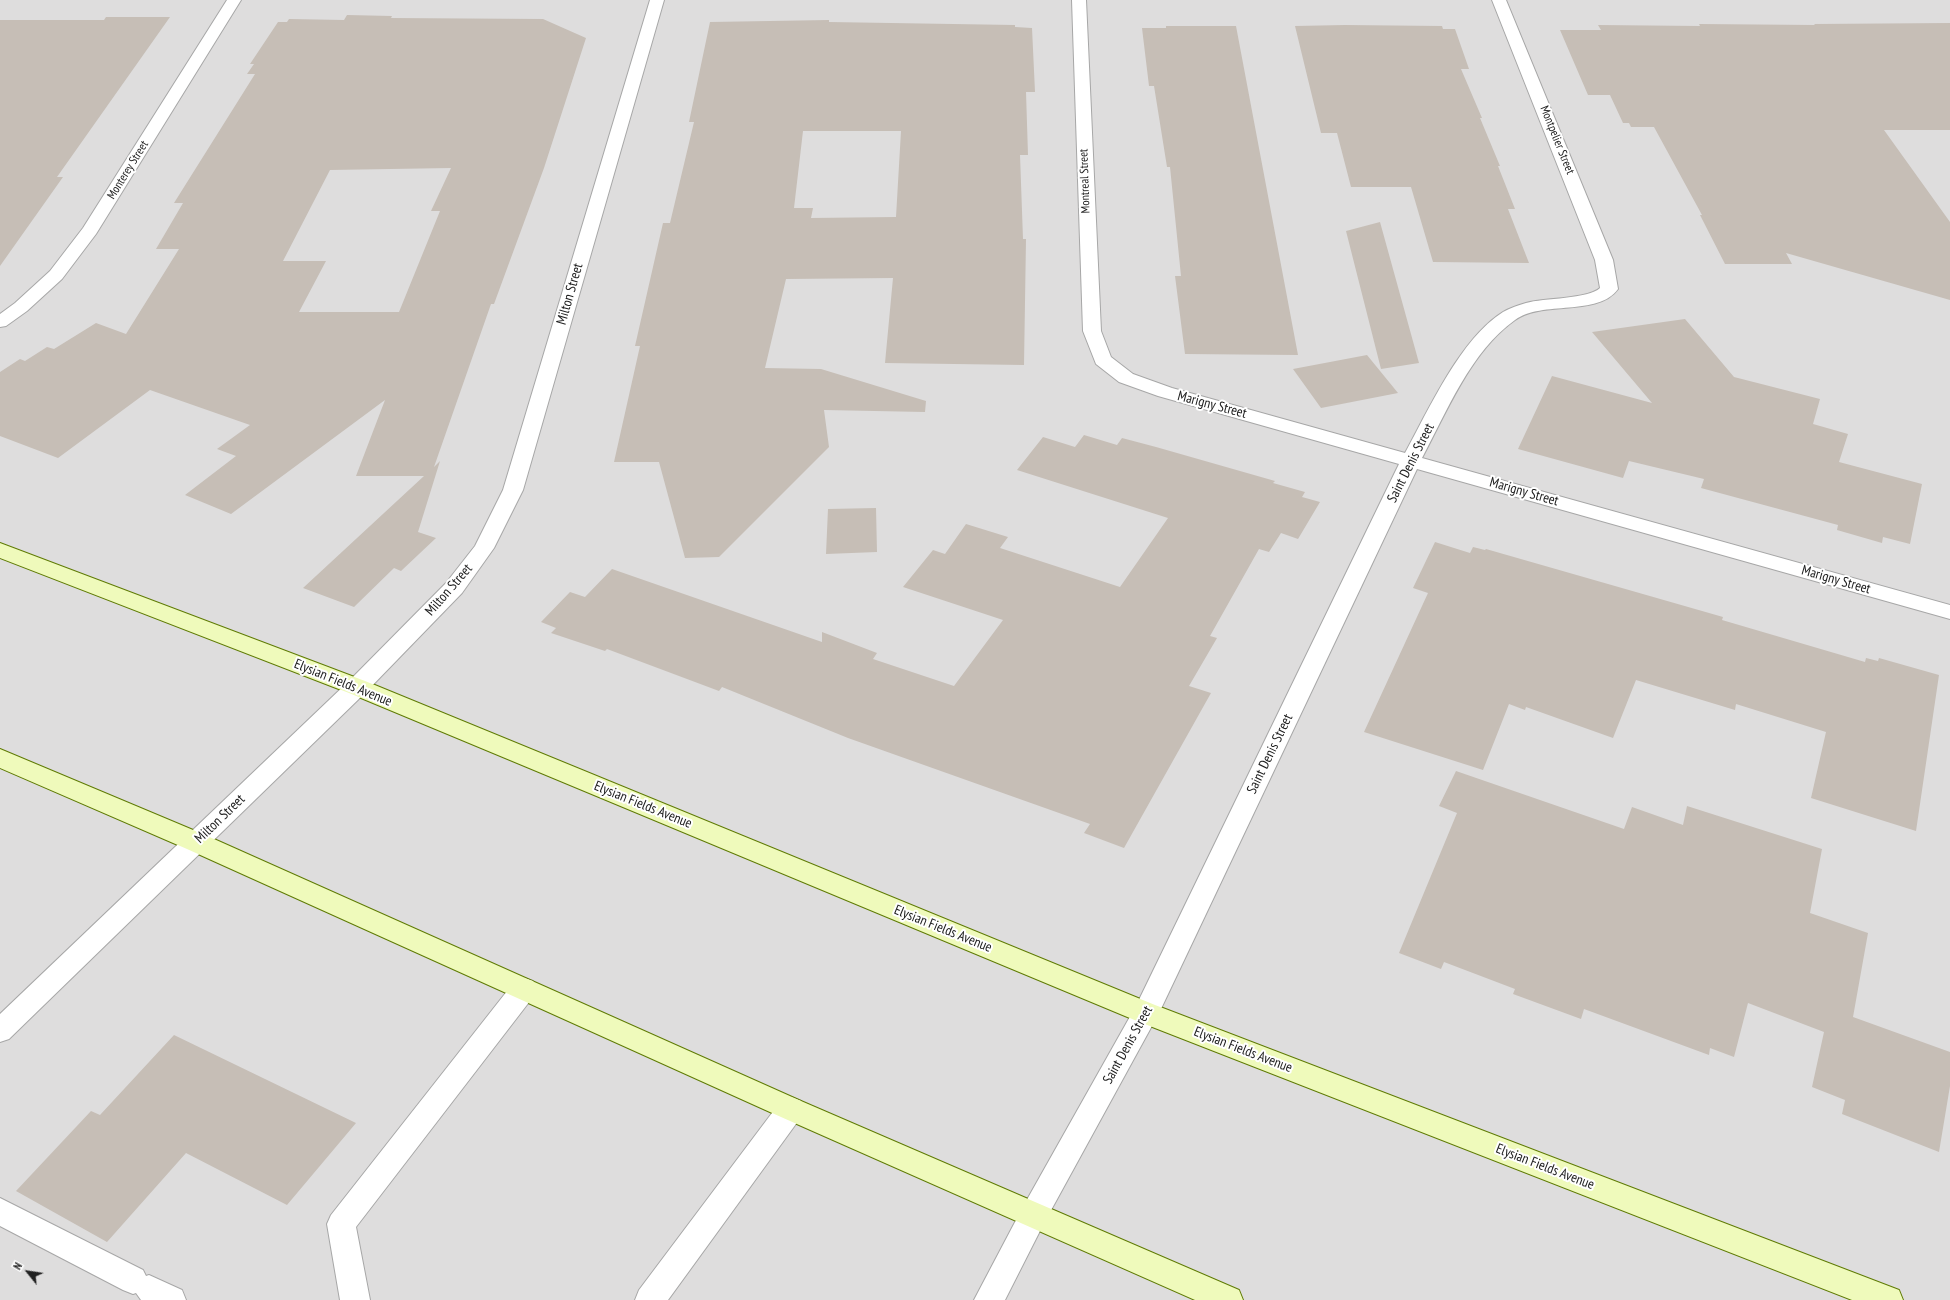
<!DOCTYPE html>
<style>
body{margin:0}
#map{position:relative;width:1950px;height:1300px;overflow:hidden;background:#f1efe7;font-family:"PT Sans Narrow",sans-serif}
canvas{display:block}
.north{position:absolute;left:8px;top:1252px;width:40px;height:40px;-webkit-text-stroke:3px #fff;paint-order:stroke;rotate:300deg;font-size:11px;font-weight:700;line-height:16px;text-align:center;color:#202020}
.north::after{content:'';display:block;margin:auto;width:14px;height:18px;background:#202020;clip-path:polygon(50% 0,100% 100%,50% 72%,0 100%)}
</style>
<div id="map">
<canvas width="1950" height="1300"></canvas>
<div class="north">N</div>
</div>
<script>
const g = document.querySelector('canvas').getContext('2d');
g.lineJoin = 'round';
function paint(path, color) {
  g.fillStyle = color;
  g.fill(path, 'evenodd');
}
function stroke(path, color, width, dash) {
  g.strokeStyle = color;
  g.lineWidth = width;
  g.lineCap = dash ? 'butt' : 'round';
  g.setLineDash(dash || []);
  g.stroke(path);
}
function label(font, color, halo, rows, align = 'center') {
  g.font = font + ' "PT Sans Narrow",sans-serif';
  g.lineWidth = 4;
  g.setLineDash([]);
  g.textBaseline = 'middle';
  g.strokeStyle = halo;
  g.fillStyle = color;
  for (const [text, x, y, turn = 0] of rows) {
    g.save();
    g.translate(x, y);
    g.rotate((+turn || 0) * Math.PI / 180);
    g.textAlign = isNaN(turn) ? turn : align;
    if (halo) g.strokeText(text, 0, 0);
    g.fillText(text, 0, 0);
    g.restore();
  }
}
const residential = new Path2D(`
 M 0,0 L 1950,0 L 1950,1300 L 0,1300 Z`);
const building = new Path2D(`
 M 347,15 L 392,16 L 391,18 L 543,19 L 586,38 L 544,168 L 494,304 L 491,304 L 434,467 L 440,461 L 418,532 L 436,538 L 401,571 L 394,568 L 354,607 L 303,588 L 424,476 L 356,476 L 385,400 L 231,514 L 185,495 L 236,456 L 217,449 L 250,425 L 150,390 L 58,458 L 0,436 L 0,372 L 20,359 L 25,361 L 47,347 L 54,349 L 96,323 L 126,334 L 179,249 L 156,249 L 183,203 L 174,203 L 255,74 L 247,74 L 254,64 L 250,64 L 278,22 L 287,22 L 289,19 L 344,20 ZM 451,168 L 431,211 L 440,211 L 399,312 L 299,312 L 326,261 L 283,261 L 330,170 Z
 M 106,17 L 170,17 L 57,177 L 63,177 L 0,266 L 0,20 L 104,20 Z
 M 829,20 L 829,22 L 1015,25 L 1015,27 L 1032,28 L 1035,92 L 1026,92 L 1028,155 L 1020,155 L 1023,239 L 1026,239 L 1024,365 L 885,363 L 893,278 L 786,279 L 765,368 L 821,369 L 926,401 L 925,412 L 824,410 L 829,447 L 719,557 L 685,558 L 659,462 L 614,462 L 640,346 L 635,346 L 663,223 L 670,223 L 694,122 L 689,122 L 710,22 ZM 803,131 L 901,131 L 896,217 L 811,218 L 813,208 L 794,208 Z
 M 1950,23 L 1950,130 L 1884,130 L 1950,222 L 1950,300 L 1786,253 L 1792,264 L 1725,264 L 1700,215 L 1702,215 L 1654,127 L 1631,127 L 1629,123 L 1623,123 L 1610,95 L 1588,95 L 1560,30 L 1601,30 L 1598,25 L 1700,26 L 1699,24 L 1815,25 L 1814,24 Z
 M 1345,25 L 1442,26 L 1443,29 L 1455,29 L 1469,69 L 1461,69 L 1482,118 L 1480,118 L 1500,166 L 1498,166 L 1515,209 L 1508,209 L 1529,263 L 1433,262 L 1411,187 L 1351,187 L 1337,133 L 1321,133 L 1295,26 Z
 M 1166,26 L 1236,26 L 1298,355 L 1185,354 L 1175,276 L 1181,276 L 1170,167 L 1167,167 L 1154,86 L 1149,86 L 1142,28 L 1166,28 Z
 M 1380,222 L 1419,363 L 1381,369 L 1346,231 Z
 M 1685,319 L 1734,377 L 1820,399 L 1813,424 L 1848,434 L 1839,462 L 1922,484 L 1910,544 L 1883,537 L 1882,543 L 1837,530 L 1838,525 L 1701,488 L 1704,479 L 1629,461 L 1623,478 L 1518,449 L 1552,376 L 1652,403 L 1592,332 Z
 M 1367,355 L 1398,393 L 1321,408 L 1293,369 Z
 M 1084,435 L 1117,445 L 1122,438 L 1156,447 L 1275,481 L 1273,483 L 1305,492 L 1302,497 L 1320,502 L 1298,539 L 1281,533 L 1269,552 L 1259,549 L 1210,636 L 1217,638 L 1189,686 L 1211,693 L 1124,848 L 1084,833 L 1090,824 L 848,738 L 722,687 L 719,691 L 607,649 L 605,651 L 551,633 L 556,628 L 541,622 L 570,592 L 585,597 L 612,569 L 822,642 L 822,632 L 877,653 L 873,659 L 954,686 L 1003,620 L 903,587 L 933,550 L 945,554 L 966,524 L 1008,537 L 1000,548 L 1120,587 L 1168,518 L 1017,470 L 1043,437 L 1075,447 Z
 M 876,508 L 877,552 L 826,554 L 828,509 Z
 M 1435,542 L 1470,553 L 1473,547 L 1485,550 L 1486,549 L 1723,617 L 1722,620 L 1865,662 L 1866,658 L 1878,661 L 1879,658 L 1939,675 L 1916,831 L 1811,798 L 1826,732 L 1736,704 L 1735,710 L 1636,680 L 1613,738 L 1526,707 L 1525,710 L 1509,704 L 1483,770 L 1364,732 L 1428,593 L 1413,588 Z
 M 1456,771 L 1624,829 L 1632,807 L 1683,825 L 1687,806 L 1822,849 L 1810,913 L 1868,933 L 1853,1017 L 1950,1052 L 1950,1086 L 1939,1152 L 1842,1114 L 1845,1100 L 1812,1087 L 1824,1032 L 1748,1003 L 1734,1057 L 1710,1048 L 1709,1055 L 1584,1009 L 1581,1019 L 1513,994 L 1515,989 L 1444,962 L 1441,969 L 1399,953 L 1457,813 L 1439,806 Z
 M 174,1035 L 356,1123 L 287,1205 L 186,1153 L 107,1242 L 16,1191 L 91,1111 L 100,1115 Z`);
const service = new Path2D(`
 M 524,978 L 533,981 L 537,989 L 533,997 L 356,1227 L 370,1300 L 340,1300 L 327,1224 L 331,1215 L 515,981 Z
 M 791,1097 L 801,1101 L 805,1109 L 801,1117 L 668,1300 L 635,1300 L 639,1290 L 781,1101 Z
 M 0,1198 L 143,1270 L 146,1276 L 149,1275 L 182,1290 L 186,1300 L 141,1300 L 136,1293 L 133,1294 L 123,1290 L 0,1226 Z`);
const minor = new Path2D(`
 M 227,0 L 241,0 L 96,234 L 62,279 L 27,311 L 6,326 L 0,327 L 0,314 L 15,303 L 50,271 L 83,228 Z
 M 650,0 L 664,0 L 523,490 L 494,548 L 462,593 L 365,693 L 9,1039 L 0,1042 L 0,1014 L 349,681 L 446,583 L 475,546 L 503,490 Z
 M 1072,0 L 1086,0 L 1101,331 L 1111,357 L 1133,374 L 1172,388 L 1405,453 C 1429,409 1461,338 1503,312 C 1510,308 1519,305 1526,303 C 1543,298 1589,299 1600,288 L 1595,260 L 1492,0 L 1506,0 L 1613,260 L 1618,289 C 1598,317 1542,300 1515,320 C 1471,351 1447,411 1422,458 L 1950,605 L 1950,619 L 1417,469 L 1159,1013 L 1044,1223 L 1005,1300 L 974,1300 L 1024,1205 L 1136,1006 L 1399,464 L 1158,396 L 1119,382 L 1096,364 L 1083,331 Z`);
const secondary = new Path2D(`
 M 0,543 L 365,681 L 1155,1005 L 1899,1290 L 1903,1300 L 1852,1300 L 1137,1021 L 349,693 L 0,558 Z
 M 0,749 L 205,835 L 801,1101 L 1239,1290 L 1243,1300 L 1195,1300 L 781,1117 L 187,849 L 0,768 Z`);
const farStreetnames = [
 ["Montpelier Street",1557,140,68],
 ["Monterey Street",128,170,-58],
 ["Montreal Street",1085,181,-92]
];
const streetNames = [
 ["Milton Street",570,294,-74],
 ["Marigny Street",1212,405,15],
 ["Saint Denis Street",1411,463,-63],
 ["Marigny Street",1524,492,16],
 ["Marigny Street",1836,580,16],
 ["Milton Street",449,590,-49],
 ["Elysian Fields Avenue",343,683,22],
 ["Saint Denis Street",1270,754,-64],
 ["Elysian Fields Avenue",643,805,22],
 ["Milton Street",220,819,-44],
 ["Elysian Fields Avenue",943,929,22],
 ["Saint Denis Street",1128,1045,-61],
 ["Elysian Fields Avenue",1243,1050,21],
 ["Elysian Fields Avenue",1545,1167,21]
];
paint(residential, '#dedddd');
paint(building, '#c6beb6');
stroke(service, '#a7a7a7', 2);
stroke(minor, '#a7a7a7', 2);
stroke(secondary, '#5f7b04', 2);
paint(service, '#fff');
paint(minor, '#fff');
paint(secondary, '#effabb');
label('12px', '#202020', '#fff', farStreetnames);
label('14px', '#202020', '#fff', streetNames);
</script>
